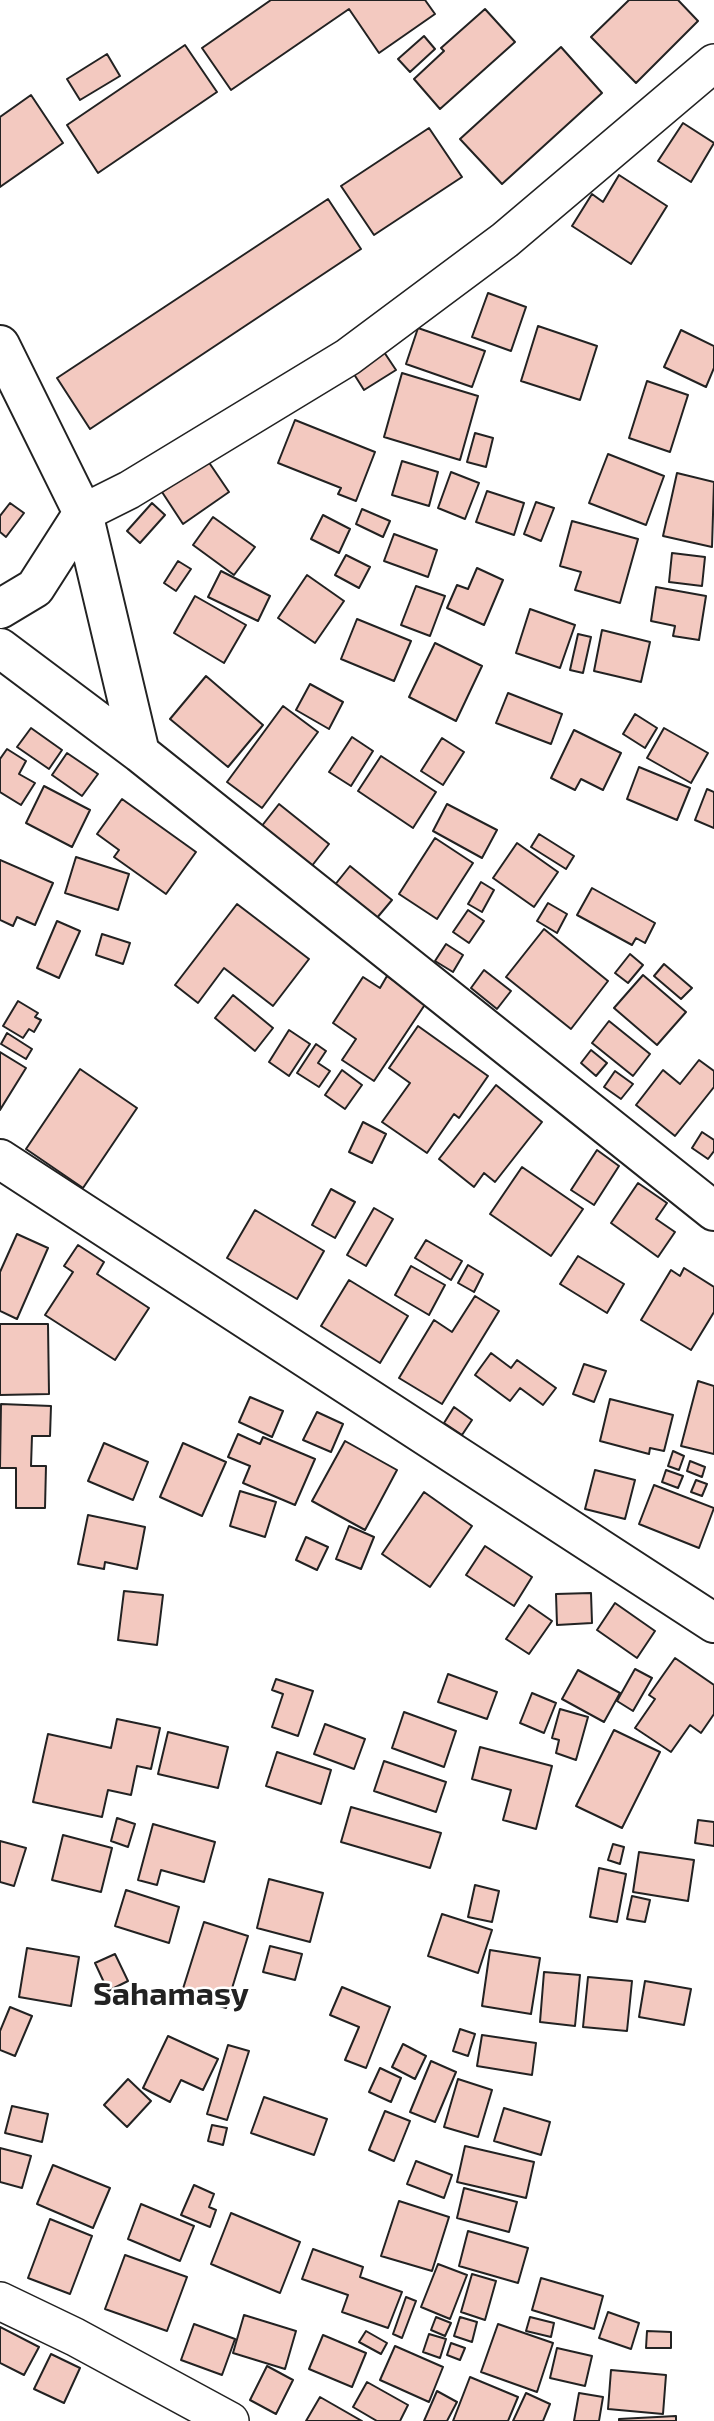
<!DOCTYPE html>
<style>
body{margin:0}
canvas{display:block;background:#fff}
</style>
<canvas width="714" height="2421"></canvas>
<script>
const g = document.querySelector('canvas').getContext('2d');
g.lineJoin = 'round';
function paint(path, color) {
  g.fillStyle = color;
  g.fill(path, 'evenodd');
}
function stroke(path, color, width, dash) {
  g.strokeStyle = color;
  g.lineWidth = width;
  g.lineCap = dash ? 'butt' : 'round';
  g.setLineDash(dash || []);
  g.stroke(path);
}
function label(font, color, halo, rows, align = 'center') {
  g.font = font + ' "Exo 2",sans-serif';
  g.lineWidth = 5;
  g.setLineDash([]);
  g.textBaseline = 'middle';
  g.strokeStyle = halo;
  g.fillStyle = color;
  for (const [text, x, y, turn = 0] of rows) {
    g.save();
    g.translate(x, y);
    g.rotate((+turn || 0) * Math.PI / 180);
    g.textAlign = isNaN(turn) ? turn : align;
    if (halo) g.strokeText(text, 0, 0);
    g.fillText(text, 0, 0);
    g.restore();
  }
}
const building = new Path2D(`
 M 271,0 L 425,0 L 435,14 L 379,53 L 349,9 L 231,90 L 202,48 Z
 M 629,0 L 678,0 L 698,21 L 636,83 L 591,37 Z
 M 485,9 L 515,42 L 440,109 L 414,79 L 444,51 L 441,48 Z
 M 424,36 L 435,49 L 410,72 L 398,59 Z
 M 185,45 L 217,92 L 98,173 L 67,125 Z
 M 561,47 L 602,93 L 502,184 L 460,139 Z
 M 107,54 L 120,76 L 80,100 L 67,79 Z
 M 31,95 L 63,143 L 0,187 L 0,117 Z
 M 683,123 L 714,143 L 691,182 L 658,161 Z
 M 429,128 L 462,177 L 374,235 L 341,186 Z
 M 619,175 L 667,206 L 631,264 L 572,226 L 592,194 L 603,202 Z
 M 328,199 L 361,249 L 90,429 L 57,378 Z
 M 488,293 L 526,307 L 511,351 L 472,337 Z
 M 538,326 L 597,346 L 580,400 L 521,381 Z
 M 418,328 L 485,351 L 472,387 L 406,364 Z
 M 681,330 L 714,346 L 714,368 L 706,387 L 664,367 Z
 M 384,352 L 396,370 L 364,390 L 352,371 Z
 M 402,373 L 478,396 L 460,460 L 384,437 Z
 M 647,381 L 688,395 L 670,452 L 629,438 Z
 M 295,420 L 375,452 L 356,501 L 338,494 L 341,488 L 278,463 Z
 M 475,433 L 493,438 L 486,467 L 467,462 Z
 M 608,454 L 664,476 L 646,525 L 589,503 Z
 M 208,461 L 229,492 L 183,524 L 162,492 Z
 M 402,461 L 438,472 L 429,506 L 392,495 Z
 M 451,472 L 479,483 L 465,519 L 438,508 Z
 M 677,473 L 714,482 L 712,547 L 663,536 Z
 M 487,491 L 524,503 L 514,535 L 476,522 Z
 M 536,502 L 554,508 L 541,541 L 524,534 Z
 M 10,503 L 24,513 L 6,537 L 0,532 L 0,516 Z
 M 152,503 L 165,515 L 140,543 L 127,531 Z
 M 362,509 L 390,521 L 383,537 L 356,524 Z
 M 323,515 L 350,529 L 339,553 L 311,539 Z
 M 213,517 L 255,547 L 234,575 L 193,545 Z
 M 572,521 L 638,539 L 620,603 L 575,590 L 581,572 L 560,566 Z
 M 394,534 L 437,550 L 428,577 L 384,561 Z
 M 672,553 L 705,557 L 702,586 L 669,582 Z
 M 346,555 L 370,567 L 359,588 L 335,575 Z
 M 178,561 L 191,569 L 176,591 L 164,583 Z
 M 477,568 L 503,580 L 484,625 L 447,608 L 457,585 L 468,589 Z
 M 221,571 L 270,596 L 258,621 L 208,597 Z
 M 307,575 L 344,601 L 315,643 L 278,618 Z
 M 416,586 L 445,596 L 430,636 L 401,625 Z
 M 656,587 L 706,596 L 699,640 L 673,636 L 675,626 L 651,621 Z
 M 195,596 L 246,625 L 224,663 L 174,633 Z
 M 530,609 L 575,625 L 560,668 L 516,653 Z
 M 357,619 L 411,641 L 394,681 L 341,659 Z
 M 602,630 L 650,642 L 641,682 L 594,671 Z
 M 578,634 L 591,637 L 583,673 L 570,670 Z
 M 435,643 L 482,666 L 456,721 L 409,697 Z
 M 206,676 L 263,725 L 228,767 L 170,719 Z
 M 310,684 L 343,702 L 329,729 L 296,710 Z
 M 508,693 L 562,714 L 551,744 L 496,723 Z
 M 283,706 L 318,732 L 262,808 L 227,782 Z
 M 635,714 L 657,728 L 645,748 L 623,734 Z
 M 31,728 L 62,750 L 49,769 L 17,747 Z
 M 664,728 L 708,753 L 691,783 L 647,758 Z
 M 574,730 L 621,753 L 603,790 L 581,779 L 575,790 L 551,778 Z
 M 352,737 L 373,751 L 351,786 L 329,772 Z
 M 442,738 L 464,752 L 443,785 L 421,771 Z
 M 7,749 L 26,761 L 19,774 L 35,783 L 21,805 L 0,792 L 0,759 Z
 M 67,753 L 98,774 L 82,796 L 52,775 Z
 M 381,756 L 436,792 L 413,828 L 358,791 Z
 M 639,767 L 690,788 L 677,820 L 627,799 Z
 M 44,786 L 90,810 L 72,847 L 26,823 Z
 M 707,789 L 714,792 L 714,828 L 695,820 Z
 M 122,799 L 196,852 L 166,894 L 114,857 L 119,850 L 97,834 Z
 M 279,804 L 329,844 L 311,867 L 261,827 Z
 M 447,804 L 497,830 L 482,858 L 433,831 Z
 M 539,834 L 574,856 L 566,869 L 531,847 Z
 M 435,838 L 473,863 L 437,919 L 399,894 Z
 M 517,843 L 558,872 L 534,907 L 493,878 Z
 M 76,857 L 129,874 L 118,910 L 65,893 Z
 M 0,860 L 53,883 L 35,925 L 17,917 L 13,926 L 0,920 Z
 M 350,866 L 392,900 L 376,919 L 334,886 Z
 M 481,882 L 494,890 L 482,912 L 468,904 Z
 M 592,888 L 655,923 L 645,943 L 636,938 L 632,945 L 577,915 Z
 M 548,903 L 567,914 L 557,933 L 537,921 Z
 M 237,904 L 309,959 L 273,1006 L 224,968 L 198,1003 L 175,985 Z
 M 468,910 L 484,921 L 469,943 L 453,932 Z
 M 57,921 L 80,931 L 59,978 L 37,968 Z
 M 544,929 L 608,981 L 571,1029 L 506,977 Z
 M 102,934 L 130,943 L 123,964 L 96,955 Z
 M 446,944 L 463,955 L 453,972 L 435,961 Z
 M 630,954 L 643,965 L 628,983 L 615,973 Z
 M 664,964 L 692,988 L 681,999 L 654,976 Z
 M 484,970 L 511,991 L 497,1009 L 471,988 Z
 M 643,975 L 686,1012 L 657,1045 L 614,1008 Z
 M 387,976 L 426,1003 L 374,1081 L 342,1060 L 356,1039 L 333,1023 L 363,977 L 380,988 Z
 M 233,995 L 273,1028 L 255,1051 L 215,1018 Z
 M 18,1001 L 38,1013 L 35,1017 L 41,1020 L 34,1032 L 29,1029 L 23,1038 L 3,1026 Z
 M 609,1021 L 650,1054 L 633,1076 L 592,1043 Z
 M 418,1026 L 488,1076 L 459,1118 L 454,1114 L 427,1153 L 382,1122 L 410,1083 L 389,1068 Z
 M 289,1030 L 310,1044 L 289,1076 L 269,1062 Z
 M 7,1033 L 32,1049 L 26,1059 L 1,1044 Z
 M 316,1044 L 326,1051 L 318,1063 L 330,1071 L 319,1087 L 297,1073 Z
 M 591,1050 L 607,1063 L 596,1076 L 581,1063 Z
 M 0,1052 L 26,1068 L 0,1110 Z
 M 699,1060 L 714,1071 L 714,1087 L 675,1136 L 636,1105 L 663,1070 L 680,1084 Z
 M 80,1069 L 137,1108 L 83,1188 L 26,1149 Z
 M 342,1070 L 362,1085 L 345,1109 L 325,1095 Z
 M 615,1071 L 633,1084 L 621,1099 L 604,1087 Z
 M 496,1085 L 542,1122 L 495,1182 L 484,1173 L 474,1187 L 439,1159 Z
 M 363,1122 L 386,1134 L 372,1163 L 349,1152 Z
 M 702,1132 L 714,1140 L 714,1151 L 708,1159 L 692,1148 Z
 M 597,1150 L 619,1166 L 594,1205 L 571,1190 Z
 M 522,1167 L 583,1209 L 551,1256 L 490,1214 Z
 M 638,1183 L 667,1203 L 656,1219 L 675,1232 L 658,1257 L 611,1223 Z
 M 331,1189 L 355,1202 L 335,1238 L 312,1225 Z
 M 374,1208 L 393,1219 L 366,1266 L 347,1255 Z
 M 255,1210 L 324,1251 L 297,1299 L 227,1258 Z
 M 17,1234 L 48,1248 L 17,1319 L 0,1311 L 0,1272 Z
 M 426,1240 L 462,1261 L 451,1280 L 415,1258 Z
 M 78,1245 L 104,1262 L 97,1274 L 149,1308 L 115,1360 L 45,1315 L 73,1272 L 64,1266 Z
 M 578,1256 L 624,1284 L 607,1313 L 560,1284 Z
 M 468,1265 L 483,1274 L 474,1292 L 458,1283 Z
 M 411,1266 L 445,1285 L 429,1315 L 395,1295 Z
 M 684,1268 L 714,1287 L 714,1312 L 691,1350 L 641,1320 L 671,1270 L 680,1276 Z
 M 349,1280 L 408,1316 L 380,1363 L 321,1326 Z
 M 475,1296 L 499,1311 L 442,1404 L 399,1378 L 434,1320 L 452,1332 Z
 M 0,1324 L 48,1324 L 49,1394 L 0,1395 Z
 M 491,1353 L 511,1368 L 517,1360 L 556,1388 L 543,1405 L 520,1388 L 510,1401 L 475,1375 Z
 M 584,1364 L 606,1371 L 594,1402 L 573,1394 Z
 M 698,1381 L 714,1386 L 714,1454 L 681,1446 Z
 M 250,1397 L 283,1411 L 272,1437 L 239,1422 Z
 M 610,1399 L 673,1415 L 664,1451 L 650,1448 L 649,1454 L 600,1441 Z
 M 1,1404 L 51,1406 L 50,1436 L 32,1436 L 31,1466 L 46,1466 L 45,1508 L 16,1508 L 16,1468 L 0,1468 Z
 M 454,1407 L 472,1420 L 462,1435 L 444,1423 Z
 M 317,1412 L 343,1424 L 331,1452 L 303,1440 Z
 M 238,1434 L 260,1444 L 263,1437 L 315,1459 L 295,1505 L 243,1483 L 250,1466 L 228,1457 Z
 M 345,1441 L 397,1470 L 365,1530 L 312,1501 Z
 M 104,1443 L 148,1462 L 133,1500 L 88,1481 Z
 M 183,1443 L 226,1462 L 202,1516 L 160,1497 Z
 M 673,1451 L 684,1456 L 679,1470 L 668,1466 Z
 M 690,1461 L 705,1467 L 702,1477 L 687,1471 Z
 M 595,1470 L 635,1480 L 625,1519 L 585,1509 Z
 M 666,1470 L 683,1476 L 678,1488 L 662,1482 Z
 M 696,1480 L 707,1484 L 702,1496 L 691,1492 Z
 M 654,1485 L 714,1508 L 699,1548 L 639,1524 Z
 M 240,1491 L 276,1502 L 265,1537 L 230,1526 Z
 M 424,1492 L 472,1526 L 430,1587 L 382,1554 Z
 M 88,1515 L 145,1527 L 137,1569 L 105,1562 L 104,1569 L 78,1564 Z
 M 349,1526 L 374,1537 L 361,1569 L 336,1559 Z
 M 306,1537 L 328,1547 L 317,1570 L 296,1560 Z
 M 485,1546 L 532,1577 L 514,1606 L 466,1575 Z
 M 124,1591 L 163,1595 L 157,1645 L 118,1640 Z
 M 591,1593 L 592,1623 L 557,1625 L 556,1594 Z
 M 615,1603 L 655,1631 L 637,1658 L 597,1630 Z
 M 529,1605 L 552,1621 L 529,1654 L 506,1639 Z
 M 675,1658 L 714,1685 L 714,1714 L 701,1733 L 690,1725 L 671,1752 L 635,1728 L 655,1699 L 649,1695 Z
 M 635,1669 L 652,1678 L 633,1711 L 617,1701 Z
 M 578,1670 L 620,1693 L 604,1722 L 562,1699 Z
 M 448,1674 L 497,1692 L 487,1719 L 438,1702 Z
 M 276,1679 L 313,1691 L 298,1736 L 272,1727 L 283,1694 L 272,1690 Z
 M 532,1693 L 556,1703 L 544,1733 L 520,1723 Z
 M 560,1709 L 588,1717 L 576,1760 L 556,1753 L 559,1740 L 552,1738 Z
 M 404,1712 L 456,1731 L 444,1767 L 392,1748 Z
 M 117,1719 L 160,1728 L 151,1769 L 137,1766 L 131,1795 L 108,1790 L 102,1817 L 33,1802 L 48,1734 L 111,1748 Z
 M 325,1724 L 365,1739 L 354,1769 L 314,1754 Z
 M 614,1730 L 660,1752 L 622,1828 L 576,1806 Z
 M 168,1732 L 228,1747 L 218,1788 L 158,1774 Z
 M 480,1747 L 552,1766 L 536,1829 L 503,1820 L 511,1790 L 472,1779 Z
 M 277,1752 L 331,1770 L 321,1804 L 266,1786 Z
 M 384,1761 L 446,1782 L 436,1812 L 374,1791 Z
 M 351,1807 L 441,1833 L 430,1868 L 341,1842 Z
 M 117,1818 L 135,1824 L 128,1847 L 111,1841 Z
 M 698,1820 L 714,1822 L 714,1846 L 695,1843 Z
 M 153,1824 L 215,1842 L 204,1882 L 161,1870 L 157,1885 L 138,1880 Z
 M 63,1835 L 112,1848 L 101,1892 L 52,1880 Z
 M 0,1841 L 26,1848 L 14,1886 L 0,1882 Z
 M 613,1844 L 624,1847 L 620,1864 L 608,1860 Z
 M 639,1852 L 694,1860 L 688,1901 L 633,1892 Z
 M 599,1868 L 626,1874 L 617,1922 L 590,1917 Z
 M 269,1879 L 323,1893 L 310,1942 L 257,1928 Z
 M 475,1885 L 499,1891 L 492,1922 L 468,1917 Z
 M 126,1890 L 179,1907 L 169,1943 L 115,1926 Z
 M 632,1896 L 650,1900 L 645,1922 L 627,1919 Z
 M 442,1914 L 492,1930 L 478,1973 L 428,1956 Z
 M 204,1922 L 248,1936 L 226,2008 L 181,1995 Z
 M 270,1946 L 302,1954 L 295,1980 L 263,1972 Z
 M 27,1948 L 79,1957 L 71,2006 L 19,1997 Z
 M 490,1950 L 540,1958 L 531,2014 L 482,2006 Z
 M 115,1954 L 128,1981 L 108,1991 L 95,1963 Z
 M 544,1972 L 580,1975 L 575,2026 L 540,2022 Z
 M 588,1977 L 632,1981 L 627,2031 L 583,2027 Z
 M 645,1981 L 691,1989 L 684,2025 L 639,2017 Z
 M 342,1987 L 390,2007 L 366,2068 L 345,2060 L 359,2027 L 330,2015 Z
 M 10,2007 L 32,2016 L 15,2056 L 0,2050 L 0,2031 Z
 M 460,2029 L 475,2034 L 468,2056 L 453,2051 Z
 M 482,2035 L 536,2043 L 532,2075 L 477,2066 Z
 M 168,2036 L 218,2059 L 203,2090 L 181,2080 L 170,2102 L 143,2088 Z
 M 403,2044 L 426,2056 L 415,2079 L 392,2067 Z
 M 228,2045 L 249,2051 L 227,2120 L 207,2114 Z
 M 431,2061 L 456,2072 L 435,2122 L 410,2112 Z
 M 380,2068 L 401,2078 L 391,2102 L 369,2092 Z
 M 128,2079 L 151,2101 L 127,2127 L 104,2105 Z
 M 458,2079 L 492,2090 L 478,2137 L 444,2127 Z
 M 264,2097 L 327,2119 L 314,2155 L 251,2133 Z
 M 12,2106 L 48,2114 L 42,2142 L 5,2133 Z
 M 504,2108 L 550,2122 L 541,2155 L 494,2141 Z
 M 385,2111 L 410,2121 L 394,2161 L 369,2150 Z
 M 212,2125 L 227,2128 L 223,2145 L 208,2141 Z
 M 465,2146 L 534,2162 L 526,2198 L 457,2182 Z
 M 0,2148 L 31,2156 L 22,2188 L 0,2182 Z
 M 416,2161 L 452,2175 L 444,2198 L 407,2184 Z
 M 53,2165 L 110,2188 L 93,2228 L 37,2204 Z
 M 194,2185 L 214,2194 L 209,2207 L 216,2210 L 210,2227 L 181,2215 Z
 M 464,2188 L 517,2202 L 509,2232 L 457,2218 Z
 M 399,2201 L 449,2217 L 432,2271 L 381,2256 Z
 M 141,2204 L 194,2226 L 180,2261 L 128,2239 Z
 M 231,2213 L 300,2242 L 280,2293 L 211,2264 Z
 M 50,2219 L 92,2236 L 70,2294 L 28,2278 Z
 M 468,2231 L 528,2248 L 518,2283 L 459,2266 Z
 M 313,2249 L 363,2267 L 360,2277 L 402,2292 L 388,2328 L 342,2312 L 348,2295 L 302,2279 Z
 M 125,2255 L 187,2277 L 167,2331 L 105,2309 Z
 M 438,2264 L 467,2275 L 450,2319 L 421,2307 Z
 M 472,2274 L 496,2281 L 485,2320 L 461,2312 Z
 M 541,2278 L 603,2296 L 594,2329 L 532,2310 Z
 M 406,2297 L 416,2301 L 402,2338 L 393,2334 Z
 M 608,2312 L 639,2323 L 631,2349 L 599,2338 Z
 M 244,2315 L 296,2331 L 285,2369 L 233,2353 Z
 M 436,2317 L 451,2323 L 445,2336 L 431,2330 Z
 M 460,2317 L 477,2322 L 472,2342 L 454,2336 Z
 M 530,2317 L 554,2323 L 551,2337 L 526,2331 Z
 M 194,2324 L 235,2339 L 222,2375 L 181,2360 Z
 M 498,2324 L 553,2343 L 537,2392 L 481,2372 Z
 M 0,2327 L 39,2347 L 24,2375 L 0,2363 Z
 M 366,2331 L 387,2343 L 381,2354 L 359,2342 Z
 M 647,2331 L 671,2332 L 671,2348 L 646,2348 Z
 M 429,2334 L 446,2339 L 440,2358 L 423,2352 Z
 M 323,2335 L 366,2353 L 352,2387 L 309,2369 Z
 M 451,2343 L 465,2348 L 460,2360 L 447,2355 Z
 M 395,2346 L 443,2367 L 429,2402 L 380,2380 Z
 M 557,2348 L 592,2356 L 585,2386 L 550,2378 Z
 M 51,2354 L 80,2368 L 64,2403 L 34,2389 Z
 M 267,2366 L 293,2380 L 276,2414 L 250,2400 Z
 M 611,2370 L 666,2375 L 663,2414 L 608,2409 Z
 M 470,2377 L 518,2397 L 508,2421 L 453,2421 Z
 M 367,2382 L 408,2405 L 400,2421 L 377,2421 L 353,2407 Z
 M 437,2391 L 457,2402 L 447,2421 L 424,2421 Z
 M 526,2393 L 550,2404 L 543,2421 L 513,2421 Z
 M 579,2393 L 603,2397 L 599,2421 L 574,2421 Z
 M 320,2397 L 362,2421 L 306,2421 Z
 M 676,2416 L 676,2421 L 619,2421 L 619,2419 Z`);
const minor = new Path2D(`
 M 83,513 L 129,490 L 348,357 L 505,240 L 714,63
 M 0,2301 L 75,2337 L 230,2421`);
const tertiary = new Path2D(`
 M 0,345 L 83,513 L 140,753
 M 0,609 L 35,588 L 83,513
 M 0,648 L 140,753 L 714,1211`);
const primary = new Path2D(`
 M 0,1159 L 714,1623`);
const districtNames = [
 ["Sahamasy",171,1994]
];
paint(building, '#f3c9c0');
stroke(building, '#222', 2);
stroke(minor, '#222', 40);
stroke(tertiary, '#222', 42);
stroke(primary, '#222', 42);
stroke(minor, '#fff', 37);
stroke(tertiary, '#fff', 38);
stroke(primary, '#fff', 38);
label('bold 32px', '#222', '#fff', districtNames);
</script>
